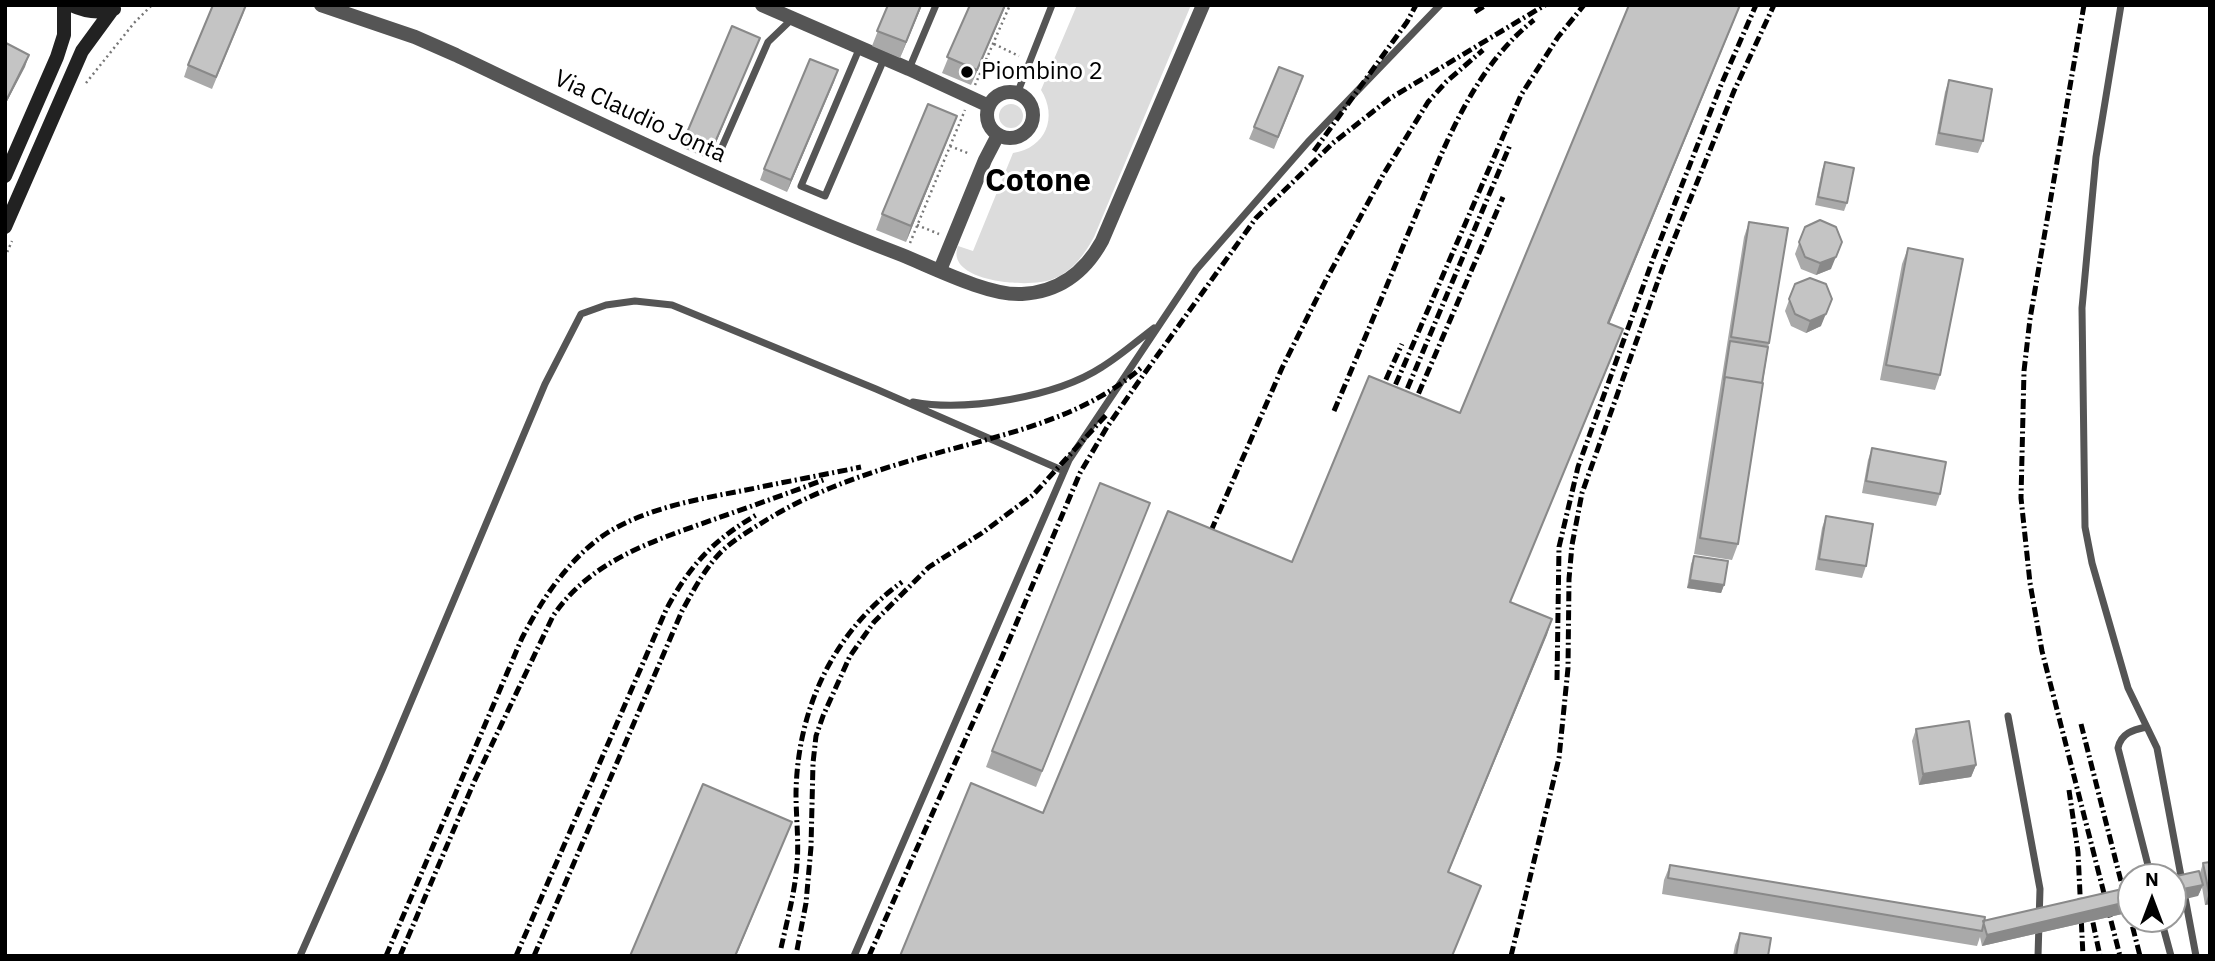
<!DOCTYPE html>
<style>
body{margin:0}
#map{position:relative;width:2215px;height:961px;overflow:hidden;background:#fff;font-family:"IBM Plex Sans",sans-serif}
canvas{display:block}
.frame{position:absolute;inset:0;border:7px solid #000;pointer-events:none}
.north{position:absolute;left:2117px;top:863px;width:70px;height:70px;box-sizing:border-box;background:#fff;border:2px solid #999;border-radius:50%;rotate:0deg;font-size:19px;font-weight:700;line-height:28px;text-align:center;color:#000}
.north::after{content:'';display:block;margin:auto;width:24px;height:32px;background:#000;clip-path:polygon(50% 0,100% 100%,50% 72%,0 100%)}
</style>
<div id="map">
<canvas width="2215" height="961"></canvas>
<div class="frame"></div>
<div class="north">N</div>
</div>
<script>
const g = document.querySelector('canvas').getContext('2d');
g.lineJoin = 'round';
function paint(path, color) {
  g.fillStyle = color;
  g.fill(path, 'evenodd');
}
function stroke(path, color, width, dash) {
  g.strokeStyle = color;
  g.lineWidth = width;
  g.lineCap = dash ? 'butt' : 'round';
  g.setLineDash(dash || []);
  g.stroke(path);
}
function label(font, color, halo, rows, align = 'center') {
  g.font = font + ' "IBM Plex Sans",sans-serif';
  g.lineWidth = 6;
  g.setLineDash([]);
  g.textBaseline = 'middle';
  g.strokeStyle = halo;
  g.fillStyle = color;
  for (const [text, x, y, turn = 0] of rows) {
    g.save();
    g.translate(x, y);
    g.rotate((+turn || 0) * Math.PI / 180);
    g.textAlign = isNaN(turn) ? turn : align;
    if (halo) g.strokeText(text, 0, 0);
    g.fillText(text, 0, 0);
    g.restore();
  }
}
const green = new Path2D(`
 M 1077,5 L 1191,5 L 1094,237 C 1084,255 1073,271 1053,279 C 1030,289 944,282 958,246 L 973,251 L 1013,153 C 1046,148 1058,117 1041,90 Z
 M999 116a12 12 0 1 1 24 0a12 12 0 1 1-24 0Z`);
const path = new Path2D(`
 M 994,44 L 1019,56
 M 86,83 L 134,23 L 152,5
 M 975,85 L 1010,5
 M 950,146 L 970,154
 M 917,225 L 939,234
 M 910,243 L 965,110
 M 5,257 L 12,241`);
const lane = new Path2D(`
 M 2121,5 L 2096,157 L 2082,308 L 2085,527 L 2092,563 L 2128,688 L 2157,748 L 2196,956
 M 860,47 L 801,186 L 825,196 L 884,59
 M 909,69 L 936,5
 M 1017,94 L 1052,5
 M 718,156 L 768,42 L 792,19
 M 913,402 C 966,412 1056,397 1102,367 C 1120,356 1137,341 1154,328
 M 2008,716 L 2040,889 L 2038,956
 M 2146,727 C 2133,730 2121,733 2118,748 L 2151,877
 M 2161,919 L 2171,956
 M 300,956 L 383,768 L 545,384 L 581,314 L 606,305 L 635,301 L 672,305 L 876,389 L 1064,471
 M 854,956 L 1069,460 L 1196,270 L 1308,142 L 1440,5`);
const street = new Path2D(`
 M 321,5 L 415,37 L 456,55 C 603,125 749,196 902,255 C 934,268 989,296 1022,294 C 1059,292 1085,272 1102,241 L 1203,5
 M 762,5 L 909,69 L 989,106
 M987 115a23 23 0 1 1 46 0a23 23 0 1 1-46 0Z
 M 940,270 L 985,160 L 998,135`);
const secondary = new Path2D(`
 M 71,5 C 86,12 99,14 114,9
 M 5,176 L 57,57 L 64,35 L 64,5
 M 5,227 L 82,51 L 112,10`);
const rail = new Path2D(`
 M 2084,5 L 2030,319 L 2024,371 L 2021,498 L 2030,583 L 2042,651 L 2120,956
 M 1475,12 L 1486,5
 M 1314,151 L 1407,22 L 1416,5
 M 1378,397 L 1402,344
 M 1388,402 L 1521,95 L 1558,37 L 1584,5
 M 1400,406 L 1510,145
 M 1334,411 C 1359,352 1384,293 1408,234 C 1440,159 1468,72 1534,20
 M 1411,411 L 1503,197
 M 1211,531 L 1282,368 L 1326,280 L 1383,175 L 1428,102 L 1446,82 L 1483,50
 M 1557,680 L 1559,547 L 1578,467 L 1653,259 L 1721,85 L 1756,5
 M 2081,724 L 2140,956
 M 2069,790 L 2078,852 L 2083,956
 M 2089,904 L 2100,956
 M 781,948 C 787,921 795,892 797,864 C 799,841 796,817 796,794 C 797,710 833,632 902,582
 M 797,950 L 806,903 L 811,847 L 813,763 L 816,736 L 823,716 L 850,656 L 874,622 L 929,567 L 982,533 L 1033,495 L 1108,413
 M 386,956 L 522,638 C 542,599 568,560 604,535 C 645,508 699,499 746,490 C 784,482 823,475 861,467
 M 400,956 L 474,782 L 553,616 C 591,560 653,541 715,519 C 752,506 789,493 826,479
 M 516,956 L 666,610 C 690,565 713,540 758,514
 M 534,956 L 682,611 C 693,591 704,570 720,553 C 733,540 752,529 768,519 C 824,485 889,466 952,449 C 1019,431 1089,414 1142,367
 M 869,956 L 999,664 L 1080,473 L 1107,427 L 1139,381 L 1256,218 L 1333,143 L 1389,99 L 1545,5
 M 1511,956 L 1559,758 L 1568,668 L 1569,579 L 1572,545 L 1582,493 L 1664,264 L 1734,91 L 1774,5`);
const wall = new Path2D(`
 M 888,5 L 922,5 L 900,58 L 872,46 Z
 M 970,5 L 1006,5 L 971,85 L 942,73 Z
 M 244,12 L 212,89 L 184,77 L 188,65 Z
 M 755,49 L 709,159 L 681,147 L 686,135 Z
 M 838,70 L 787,192 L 760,180 L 764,169 Z
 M 1949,80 L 1983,141 L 1978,153 L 1935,145 L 1945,92 Z
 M 1299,88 L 1274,149 L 1249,139 L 1254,127 Z
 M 957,116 L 906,242 L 876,230 L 882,214 Z
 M 1825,162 L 1847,203 L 1844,211 L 1815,205 L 1822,170 Z
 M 1749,222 L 1769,343 L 1738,544 L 1732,560 L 1694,554 L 1744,237 Z
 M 1805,227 L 1831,269 L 1816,275 L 1801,269 L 1795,254 Z
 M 1908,248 L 1940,375 L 1935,390 L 1880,380 L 1902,264 Z
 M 1795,284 L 1821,326 L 1806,333 L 1791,326 L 1785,311 Z
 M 1872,448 L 1940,494 L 1936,506 L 1862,493 L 1868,460 Z
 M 1150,503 L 1036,787 L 986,767 L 992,751 Z
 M 1826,516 L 1866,566 L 1862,578 L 1815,570 L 1822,528 Z
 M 1694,556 L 1724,585 L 1721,593 L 1687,588 L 1691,564 Z
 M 1916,729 L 1976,765 L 1971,777 L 1919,785 L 1912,741 Z
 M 2210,862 L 2210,904 L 2205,905 L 2202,887 L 2198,896 L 2200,873 L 2203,863 Z
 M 1670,865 L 1984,921 L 2131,887 L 2131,912 L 1982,946 L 1980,937 L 1977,946 L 1662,894 L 1664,880 Z
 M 1740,933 L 1768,956 L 1733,956 L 1735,945 Z`);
const shadedWall = new Path2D(`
 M 921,5 L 922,5 L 900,58 L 906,42 Z
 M 1005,5 L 1006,5 L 971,85 L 977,70 Z
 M 1740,5 L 1734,21 L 1603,339 L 1608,323 Z
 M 760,38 L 755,49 L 709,159 L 713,147 Z
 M 29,55 L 25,67 L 5,105 L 5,102 Z
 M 838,70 L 834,82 L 787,192 L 791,180 Z
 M 957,116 L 951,132 L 906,242 L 911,226 Z
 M 1842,242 L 1831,269 L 1816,275 L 1820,263 Z
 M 1832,299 L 1821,326 L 1806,333 L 1810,321 Z
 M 1623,329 L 1617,345 L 1504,617 L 1510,602 Z
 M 1690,580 L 1724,585 L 1721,593 L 1687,588 Z
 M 1552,619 L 1547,635 L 1442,888 L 1448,872 Z
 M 1976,765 L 1971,777 L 1919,785 L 1923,774 Z
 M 792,822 L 736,956 L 735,956 Z
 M 2203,885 L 2198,896 L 2173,902 L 2173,891 Z
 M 2209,893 L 2210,904 L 2205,905 Z
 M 2131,901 L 2131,912 L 1982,946 L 1987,935 Z`);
const building = new Path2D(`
 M 213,5 L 246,5 L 216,77 L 188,65 Z
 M 888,5 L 921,5 L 906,42 L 877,31 Z
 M 970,5 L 1005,5 L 977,70 L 947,57 Z
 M 1629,5 L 1740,5 L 1608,323 L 1623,329 L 1510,602 L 1552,619 L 1448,872 L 1481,886 L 1452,956 L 900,956 L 971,783 L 1043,813 L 1168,511 L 1292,562 L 1369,376 L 1460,413 Z
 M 732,26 L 760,38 L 713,147 L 686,135 Z
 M 6,43 L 29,55 L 6,101 L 5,44 Z
 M 810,59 L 838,70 L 791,180 L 764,169 Z
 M 1279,67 L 1303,76 L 1278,137 L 1254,127 Z
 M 1949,80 L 1992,89 L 1983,141 L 1939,133 Z
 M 928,104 L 957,116 L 911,226 L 882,214 Z
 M 1825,162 L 1854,168 L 1847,203 L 1818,197 Z
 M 1820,220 L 1836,227 L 1842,242 L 1836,257 L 1820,263 L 1805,257 L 1799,242 L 1805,227 Z
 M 1749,222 L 1788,228 L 1769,343 L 1731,337 Z
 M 1908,248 L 1963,259 L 1940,375 L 1886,365 Z
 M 1810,278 L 1826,284 L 1832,299 L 1826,314 L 1810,321 L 1795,314 L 1789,299 L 1795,284 Z
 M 1730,341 L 1768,347 L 1762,383 L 1725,377 L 1724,380 Z
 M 1725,377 L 1763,383 L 1738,544 L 1700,538 Z
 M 1872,448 L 1946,462 L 1940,494 L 1866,481 Z
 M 1100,483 L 1150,503 L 1042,771 L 992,751 Z
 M 1826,516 L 1873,524 L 1866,566 L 1819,559 Z
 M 1694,556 L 1728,561 L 1724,585 L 1690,580 Z
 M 1969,721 L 1976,765 L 1923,774 L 1916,729 Z
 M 703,784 L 792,822 L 735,956 L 630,956 Z
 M 2210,862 L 2210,893 L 2209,893 L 2203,863 Z
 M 1670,865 L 1985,917 L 1982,931 L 1668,878 Z
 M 2199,871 L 2203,885 L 2173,891 L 2172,877 Z
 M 2131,887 L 2131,901 L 1987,935 L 1983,921 Z
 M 1740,933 L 1771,938 L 1768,956 L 1736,956 Z`);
const markers = [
 [967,72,7,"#000"]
];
const poiNames = [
 ["Piombino 2",981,72]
];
const streetNames = [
 ["Via Claudio Jonta",640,117,25]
];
const districtNames = [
 ["Cotone",1038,182]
];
paint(green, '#dcdcdc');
stroke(path, '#777', 2.5, [2, 3.5]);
stroke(lane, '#555', 7);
stroke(street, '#555', 14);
stroke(secondary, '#222', 14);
stroke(rail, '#000', 5, [10, 3.5, 2, 3.5]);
paint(wall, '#a9a9a9');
paint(shadedWall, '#898989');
paint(building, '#c4c4c4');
stroke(building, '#898989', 2);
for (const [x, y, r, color] of markers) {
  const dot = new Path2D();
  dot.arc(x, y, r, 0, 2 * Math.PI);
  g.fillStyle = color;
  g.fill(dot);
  stroke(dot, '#fff', 2.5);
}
label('24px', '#000', '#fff', poiNames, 'left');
label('24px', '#000', '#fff', streetNames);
label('bold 32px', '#000', '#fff', districtNames);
</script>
